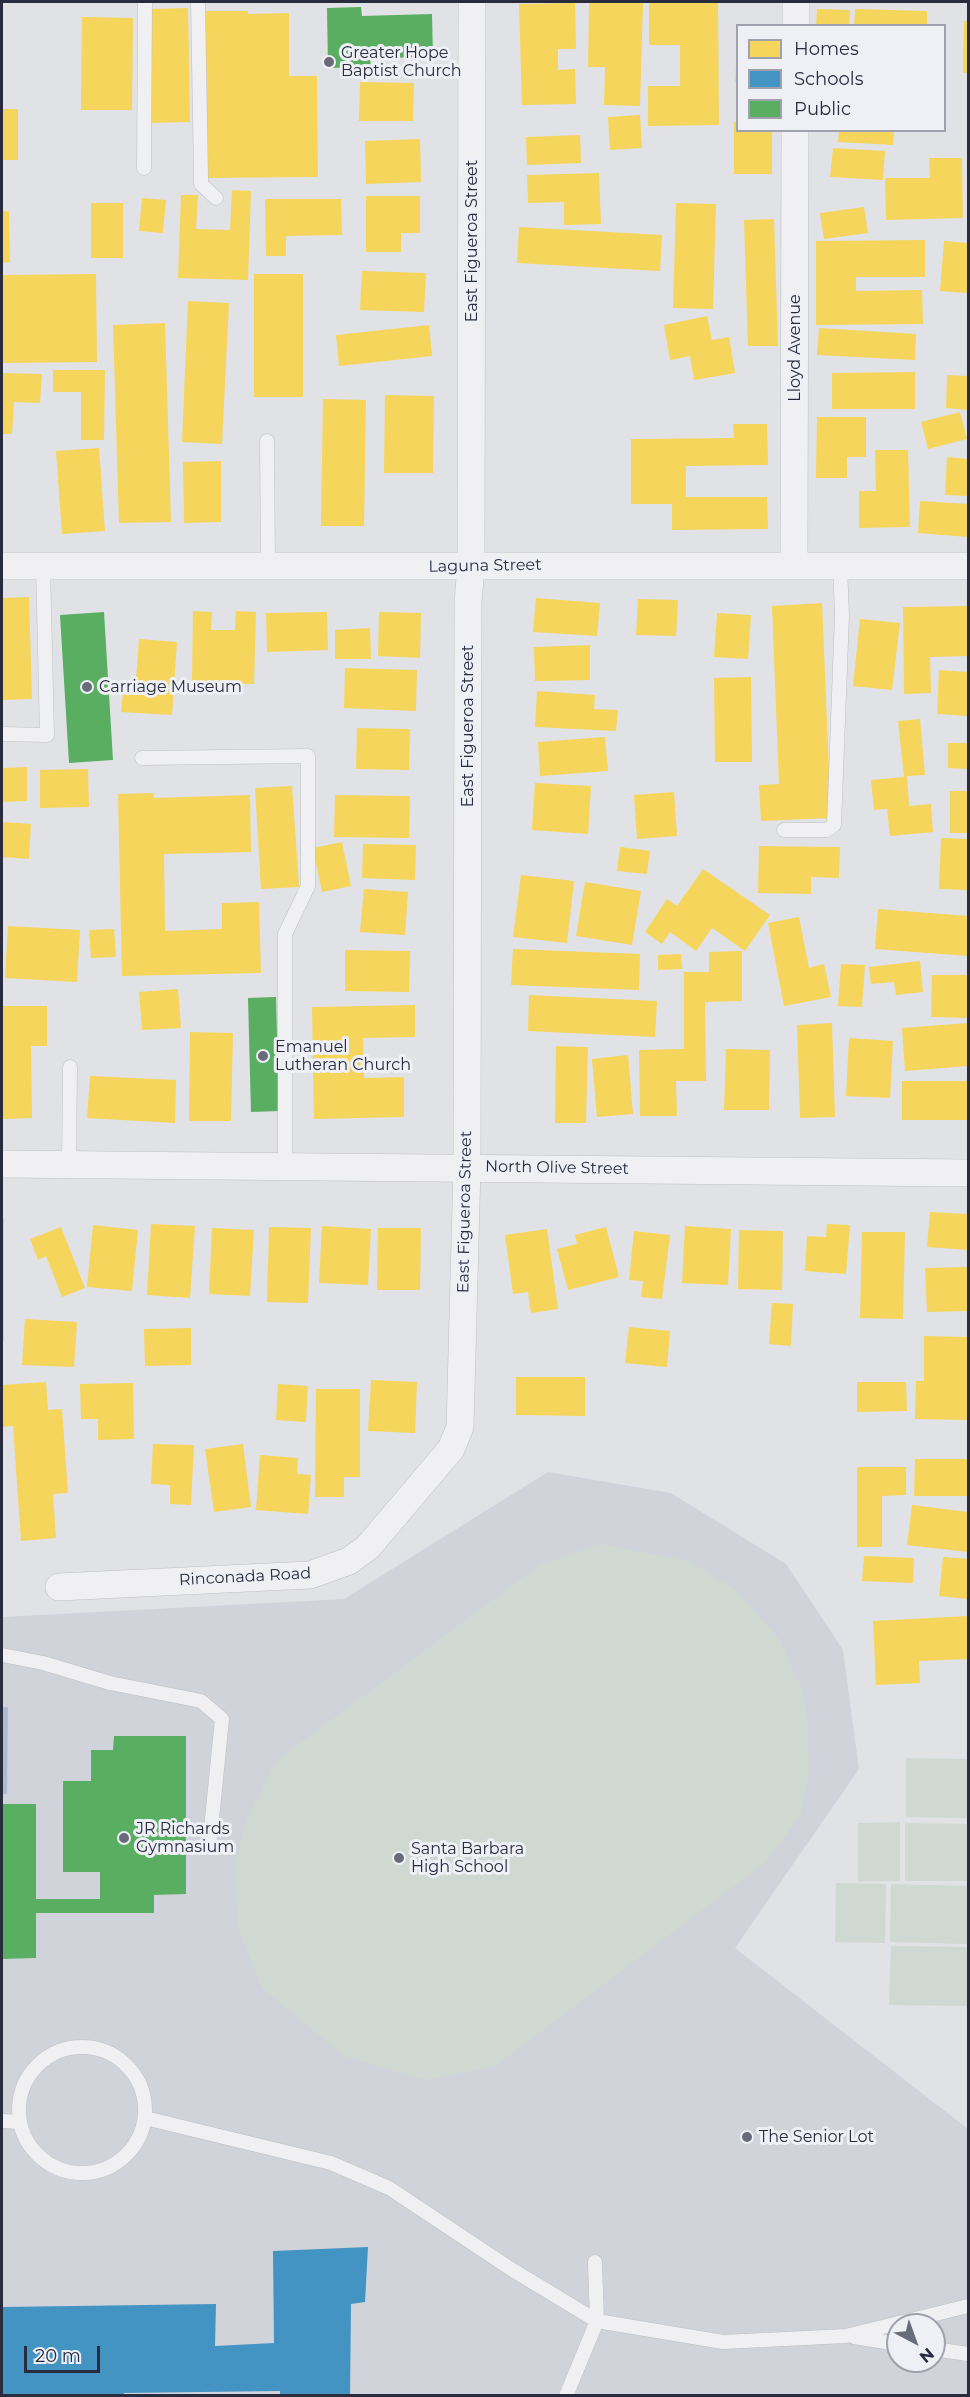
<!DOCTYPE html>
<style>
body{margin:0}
#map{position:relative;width:970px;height:2397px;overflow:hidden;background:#e0e2e6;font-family:Montserrat,sans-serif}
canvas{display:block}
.frame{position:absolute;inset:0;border:3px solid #282c3e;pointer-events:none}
.legend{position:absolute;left:736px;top:24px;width:210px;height:108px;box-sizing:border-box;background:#eef0f5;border:2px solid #9fa2ac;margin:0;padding:8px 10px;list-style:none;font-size:18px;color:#282c3e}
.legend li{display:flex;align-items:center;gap:12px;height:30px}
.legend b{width:30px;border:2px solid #9fa2ac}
.north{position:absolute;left:886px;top:2313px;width:60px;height:60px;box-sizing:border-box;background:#eef0f5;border:2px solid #9fa2ac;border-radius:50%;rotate:139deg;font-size:16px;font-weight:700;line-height:24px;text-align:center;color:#282c3e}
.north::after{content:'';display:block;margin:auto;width:21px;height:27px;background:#686c79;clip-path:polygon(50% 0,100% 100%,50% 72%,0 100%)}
.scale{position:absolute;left:24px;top:2346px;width:76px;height:27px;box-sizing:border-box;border:3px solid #282c3e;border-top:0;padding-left:8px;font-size:18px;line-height:21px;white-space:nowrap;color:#282c3e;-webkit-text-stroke:4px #eef0f5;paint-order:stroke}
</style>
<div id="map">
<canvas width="970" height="2397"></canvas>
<div class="frame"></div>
<ul class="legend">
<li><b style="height:16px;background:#f6d55c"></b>Homes</li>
<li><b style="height:16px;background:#4393c3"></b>Schools</li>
<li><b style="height:16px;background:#5aae61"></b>Public</li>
</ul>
<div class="north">N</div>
<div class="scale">20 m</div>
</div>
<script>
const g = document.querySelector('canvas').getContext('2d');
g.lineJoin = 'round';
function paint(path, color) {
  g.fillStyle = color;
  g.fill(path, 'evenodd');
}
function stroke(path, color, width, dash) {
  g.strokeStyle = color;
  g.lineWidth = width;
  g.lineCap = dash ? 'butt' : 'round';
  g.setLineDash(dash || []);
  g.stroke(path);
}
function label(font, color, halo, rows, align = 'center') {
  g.font = font + ' Montserrat,sans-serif';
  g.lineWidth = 6;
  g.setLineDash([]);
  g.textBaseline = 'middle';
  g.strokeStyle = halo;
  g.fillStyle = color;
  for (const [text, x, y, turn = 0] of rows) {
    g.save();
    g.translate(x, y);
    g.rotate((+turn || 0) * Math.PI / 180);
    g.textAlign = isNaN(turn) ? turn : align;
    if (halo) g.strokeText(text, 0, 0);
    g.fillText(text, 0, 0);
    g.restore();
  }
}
const built = new Path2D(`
 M 548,1472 L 671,1493 L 786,1564 L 843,1650 L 859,1769 L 735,1948 L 968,2129 L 968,2395 L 2,2396 L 2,1617 L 344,1599 ZM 898,2325 L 934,2325 L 934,2361 L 898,2361 Z`);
const green = new Path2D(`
 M 600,1544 L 688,1561 L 737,1591 L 780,1640 L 803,1691 L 808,1729 L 809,1771 L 800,1817 L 766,1862 L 494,2067 L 425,2080 L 344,2056 L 262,1988 L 237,1925 L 236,1860 L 246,1821 L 276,1761 L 539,1565 Z
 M 906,1758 L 968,1759 L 968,1818 L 906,1817 Z
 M 900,1822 L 900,1881 L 858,1881 L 858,1823 Z
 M 905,1823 L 968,1824 L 968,1881 L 905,1881 Z
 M 836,1883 L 886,1884 L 885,1943 L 835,1942 Z
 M 891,1884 L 968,1886 L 968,1944 L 890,1942 Z
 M 891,1946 L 968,1947 L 968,2006 L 889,2005 Z`);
const water = new Path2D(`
 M 2,1707 L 8,1707 L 7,1794 L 2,1794 Z`);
const homes = new Path2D(`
 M 589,2 L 643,3 L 640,106 L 604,105 L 605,67 L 588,67 Z
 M 575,3 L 576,49 L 558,49 L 558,70 L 575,69 L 576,104 L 522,105 L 519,4 Z
 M 649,3 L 718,3 L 719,125 L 648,126 L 648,86 L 680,86 L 680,45 L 649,45 Z
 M 188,8 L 190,122 L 149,123 L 147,9 Z
 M 817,9 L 850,10 L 849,26 L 816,26 Z
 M 855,9 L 927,11 L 927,26 L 854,26 Z
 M 205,11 L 248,11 L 248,14 L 289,13 L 289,76 L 317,76 L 318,177 L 207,178 Z
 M 82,17 L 133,18 L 132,110 L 81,110 Z
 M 964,21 L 968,21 L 968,73 L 963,73 Z
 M 736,66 L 738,66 L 738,82 L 735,82 Z
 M 360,82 L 414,83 L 413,121 L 359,121 Z
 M 2,109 L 18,109 L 18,160 L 2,160 Z
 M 640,115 L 642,148 L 610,150 L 608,117 Z
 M 734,122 L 738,122 L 738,130 L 772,130 L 772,174 L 734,174 Z
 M 839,130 L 894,130 L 893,145 L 838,142 Z
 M 580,135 L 581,163 L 527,165 L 526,137 Z
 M 420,139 L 421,182 L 366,184 L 365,141 Z
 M 833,148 L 885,151 L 883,180 L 830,177 Z
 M 929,158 L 962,158 L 963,218 L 886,220 L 885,178 L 930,178 Z
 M 599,173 L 601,224 L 564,225 L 564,202 L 528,203 L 527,175 Z
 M 232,190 L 251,191 L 248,280 L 178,278 L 181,195 L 198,195 L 196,229 L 230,230 Z
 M 366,196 L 420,196 L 420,233 L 401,233 L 401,252 L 366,252 Z
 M 142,198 L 166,200 L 163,233 L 139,231 Z
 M 265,199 L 341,199 L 342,235 L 286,236 L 286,256 L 266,256 Z
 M 91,203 L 123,203 L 123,258 L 91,258 Z
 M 676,203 L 716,204 L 713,309 L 673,308 Z
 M 864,207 L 868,233 L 824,239 L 820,213 Z
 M 2,210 L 9,212 L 10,262 L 2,263 Z
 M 774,219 L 778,346 L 748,346 L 744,220 Z
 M 519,227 L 662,235 L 660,271 L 517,263 Z
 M 925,240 L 925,277 L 856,277 L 856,291 L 922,290 L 923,324 L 816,325 L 816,241 Z
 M 944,241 L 968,243 L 968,293 L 940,291 Z
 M 362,271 L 426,273 L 424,312 L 360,310 Z
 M 96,274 L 97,362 L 2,363 L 2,275 Z
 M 254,274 L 303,274 L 303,397 L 254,397 Z
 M 188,301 L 229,303 L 222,444 L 182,442 Z
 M 707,316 L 712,340 L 729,337 L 735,373 L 694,380 L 690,356 L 670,360 L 664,325 Z
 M 165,323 L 171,522 L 119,523 L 113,325 Z
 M 429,325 L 432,356 L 339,366 L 336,335 Z
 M 819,328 L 916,334 L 915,360 L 817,355 Z
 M 53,370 L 105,370 L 104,440 L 81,440 L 81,392 L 53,392 Z
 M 915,372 L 915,409 L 832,409 L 832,373 Z
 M 2,373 L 42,374 L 40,403 L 14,402 L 12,434 L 2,434 Z
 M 947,375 L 968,376 L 968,410 L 946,408 Z
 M 385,395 L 434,396 L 433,473 L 384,473 Z
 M 323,399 L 366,400 L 364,526 L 321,526 Z
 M 960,412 L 967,439 L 928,449 L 921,422 Z
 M 817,417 L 866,417 L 866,457 L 847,457 L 847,478 L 816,478 Z
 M 733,424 L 767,424 L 768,465 L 686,466 L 686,497 L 767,497 L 768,529 L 672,530 L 672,504 L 631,504 L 631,439 L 734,438 Z
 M 99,448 L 105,531 L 62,534 L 56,451 Z
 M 875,450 L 908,450 L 910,527 L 859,528 L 859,491 L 876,491 Z
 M 947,457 L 968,459 L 968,496 L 945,495 Z
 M 221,461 L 221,522 L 184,523 L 183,462 Z
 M 920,501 L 968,504 L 968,537 L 918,533 Z
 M 29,597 L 32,699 L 2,700 L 2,598 Z
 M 536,598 L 600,603 L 597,636 L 533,632 Z
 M 638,599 L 678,600 L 676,636 L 636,635 Z
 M 822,603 L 831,818 L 761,821 L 759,785 L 779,784 L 772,606 Z
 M 968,606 L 968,656 L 930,657 L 931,693 L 904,694 L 903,607 Z
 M 193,611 L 212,612 L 211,630 L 235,630 L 236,611 L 256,612 L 254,684 L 192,683 Z
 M 327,612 L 328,650 L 267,652 L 266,613 Z
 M 379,612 L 421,613 L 420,658 L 378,656 Z
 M 717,613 L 751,615 L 748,659 L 714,657 Z
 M 860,619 L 900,623 L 892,690 L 853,686 Z
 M 370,628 L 371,659 L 335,659 L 335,630 Z
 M 139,639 L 177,642 L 172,715 L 121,712 L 123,692 L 135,693 Z
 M 590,645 L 590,680 L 535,681 L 534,647 Z
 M 345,668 L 417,670 L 416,711 L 344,708 Z
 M 939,670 L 968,672 L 968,716 L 937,714 Z
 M 751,677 L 752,762 L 715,762 L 714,678 Z
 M 537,691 L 595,695 L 594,709 L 618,710 L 616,731 L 535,727 Z
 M 920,719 L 925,775 L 907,776 L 909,806 L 931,804 L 933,832 L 890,836 L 887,809 L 874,810 L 871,780 L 904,777 L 898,721 Z
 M 357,728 L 410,729 L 409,770 L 356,769 Z
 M 605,737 L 608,771 L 540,776 L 538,742 Z
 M 948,743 L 968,743 L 968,769 L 948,768 Z
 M 27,767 L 27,801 L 2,802 L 2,768 Z
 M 88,769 L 89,807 L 40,808 L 40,770 Z
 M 535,783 L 591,786 L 588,834 L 532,830 Z
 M 292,786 L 299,887 L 261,889 L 255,788 Z
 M 950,791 L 968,791 L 968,833 L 950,833 Z
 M 674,792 L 677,836 L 637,839 L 634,795 Z
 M 154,793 L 154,798 L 250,795 L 251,852 L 164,854 L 165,931 L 222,929 L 222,903 L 259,902 L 261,973 L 122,976 L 118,794 Z
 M 335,795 L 410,796 L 409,838 L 334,837 Z
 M 2,822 L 31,824 L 29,859 L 2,857 Z
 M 941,838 L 968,839 L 968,890 L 939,889 Z
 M 342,842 L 351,886 L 322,892 L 313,848 Z
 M 363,844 L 416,845 L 415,880 L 362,878 Z
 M 759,846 L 840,847 L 839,878 L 811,877 L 811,894 L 758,893 Z
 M 620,847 L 650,851 L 647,874 L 617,871 Z
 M 703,869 L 770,915 L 745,951 L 712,928 L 696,951 L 670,932 L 662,944 L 645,932 L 667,899 L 677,906 Z
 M 521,875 L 574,881 L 567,943 L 513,937 Z
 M 585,882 L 641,891 L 632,945 L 576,936 Z
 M 364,889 L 408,892 L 405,935 L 360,932 Z
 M 878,909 L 968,916 L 968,956 L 875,949 Z
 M 799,917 L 809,968 L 824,964 L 831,997 L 784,1006 L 768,923 Z
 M 8,926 L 80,930 L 77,982 L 5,978 Z
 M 114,929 L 116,957 L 91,958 L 89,930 Z
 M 513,949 L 640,954 L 639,990 L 511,985 Z
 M 345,950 L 410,951 L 409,992 L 345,991 Z
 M 742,951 L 742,1001 L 705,1002 L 706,1081 L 676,1081 L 677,1116 L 640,1116 L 639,1050 L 684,1049 L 684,972 L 709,972 L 709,952 Z
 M 681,954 L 682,969 L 658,970 L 658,955 Z
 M 920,961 L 923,992 L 896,995 L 894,982 L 871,984 L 869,967 Z
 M 841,964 L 865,965 L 862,1007 L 838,1006 Z
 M 932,975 L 968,975 L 968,1018 L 931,1017 Z
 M 178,989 L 181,1028 L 142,1030 L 139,992 Z
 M 529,995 L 657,1001 L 655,1037 L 528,1031 Z
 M 415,1005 L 415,1037 L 363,1038 L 364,1078 L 404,1077 L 404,1117 L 314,1119 L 312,1007 Z
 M 2,1006 L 47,1006 L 47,1046 L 31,1046 L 32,1118 L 2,1119 Z
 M 832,1023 L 835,1117 L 800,1118 L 797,1025 Z
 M 968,1023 L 968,1066 L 905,1071 L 902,1028 Z
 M 190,1032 L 233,1033 L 231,1121 L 189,1121 Z
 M 849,1038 L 893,1041 L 890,1098 L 846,1096 Z
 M 556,1046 L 588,1047 L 586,1123 L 555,1123 Z
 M 726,1049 L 770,1050 L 769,1110 L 724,1110 Z
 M 628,1055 L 633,1114 L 597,1117 L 592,1059 Z
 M 90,1076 L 176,1080 L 175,1123 L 87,1118 Z
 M 902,1081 L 968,1081 L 968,1120 L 902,1120 Z
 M 930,1212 L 968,1214 L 968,1250 L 927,1247 Z
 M 2,1218 L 4,1218 L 4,1341 L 2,1341 Z
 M 151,1224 L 195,1226 L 190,1298 L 147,1295 Z
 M 827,1224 L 850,1225 L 846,1274 L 805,1271 L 807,1236 L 826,1237 Z
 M 93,1225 L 138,1230 L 132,1291 L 87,1287 Z
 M 322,1226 L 371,1229 L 368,1285 L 319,1283 Z
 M 685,1226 L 731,1229 L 728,1285 L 682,1283 Z
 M 61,1227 L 85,1288 L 62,1297 L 46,1256 L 38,1260 L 30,1239 Z
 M 269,1227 L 311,1228 L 308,1303 L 267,1302 Z
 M 606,1227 L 619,1277 L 568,1290 L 557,1249 L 577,1244 L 575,1235 Z
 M 212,1228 L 254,1230 L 250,1296 L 209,1294 Z
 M 378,1228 L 421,1228 L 420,1290 L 377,1290 Z
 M 547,1229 L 558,1309 L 531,1313 L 528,1292 L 513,1294 L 505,1235 Z
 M 739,1230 L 783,1231 L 782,1290 L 738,1289 Z
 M 634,1231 L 670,1235 L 662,1299 L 641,1297 L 643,1281 L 629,1280 Z
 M 862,1232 L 905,1232 L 903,1319 L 860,1318 Z
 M 968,1267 L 968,1311 L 927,1312 L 925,1268 Z
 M 772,1303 L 793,1304 L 791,1346 L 769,1344 Z
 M 25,1319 L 77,1322 L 74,1367 L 22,1365 Z
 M 629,1327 L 670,1331 L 667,1367 L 625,1363 Z
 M 191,1328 L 191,1365 L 145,1366 L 144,1329 Z
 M 924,1336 L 968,1337 L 968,1420 L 915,1419 L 916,1381 L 924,1381 Z
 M 516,1377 L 585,1377 L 585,1416 L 516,1415 Z
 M 371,1380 L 417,1382 L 415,1433 L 368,1431 Z
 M 46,1382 L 48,1410 L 62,1409 L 68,1493 L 53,1494 L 56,1538 L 21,1541 L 13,1426 L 2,1427 L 2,1385 Z
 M 857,1382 L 906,1382 L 907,1411 L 857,1412 Z
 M 133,1383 L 134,1439 L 98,1440 L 98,1419 L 81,1419 L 80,1384 Z
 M 278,1384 L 308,1386 L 306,1422 L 276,1420 Z
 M 316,1389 L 360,1389 L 360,1477 L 344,1477 L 344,1497 L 315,1497 Z
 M 153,1444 L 194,1445 L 191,1505 L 170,1504 L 170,1485 L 151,1484 Z
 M 243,1444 L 251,1507 L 214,1512 L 205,1449 Z
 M 260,1455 L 298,1458 L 297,1474 L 311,1475 L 308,1514 L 256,1510 Z
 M 915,1459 L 968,1459 L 968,1496 L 914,1496 Z
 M 857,1467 L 906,1467 L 906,1495 L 882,1496 L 882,1547 L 857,1547 Z
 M 912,1505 L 968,1512 L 968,1552 L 907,1545 Z
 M 864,1556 L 914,1558 L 913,1583 L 862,1581 Z
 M 943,1557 L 968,1559 L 968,1599 L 939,1596 Z
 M 968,1616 L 968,1659 L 919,1661 L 920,1683 L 876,1685 L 873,1621 Z`);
const schools = new Path2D(`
 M 368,2247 L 365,2302 L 351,2304 L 350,2396 L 280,2396 L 280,2391 L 124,2393 L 124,2396 L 2,2396 L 2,2307 L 216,2304 L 215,2346 L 274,2343 L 273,2251 Z`);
const public = new Path2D(`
 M 361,7 L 362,16 L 432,14 L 433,57 L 370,58 L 371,67 L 328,68 L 327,8 Z
 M 104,612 L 113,760 L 69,763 L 60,615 Z
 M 276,997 L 279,1111 L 251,1112 L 248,998 Z
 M 114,1736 L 186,1736 L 186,1894 L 154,1895 L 154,1913 L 36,1913 L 36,1958 L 2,1959 L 2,1804 L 36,1804 L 36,1899 L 100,1899 L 100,1872 L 63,1872 L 63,1781 L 91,1781 L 91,1750 L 113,1750 Z`);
const lane = new Path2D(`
 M 198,2 L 201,178 L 201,184 L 216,198
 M 144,168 L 145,2
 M 267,441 L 268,567
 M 2,734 L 47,735 L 43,566
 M 142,758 L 308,756 L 308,886 L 285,934 L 285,1166
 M 784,830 L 827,830 L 834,825 L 842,615 L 840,566
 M 69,1165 L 70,1067
 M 2,1655 L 43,1663 L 110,1683 L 201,1701 L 222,1719 L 210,1839
 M19 2110a63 63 0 1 1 126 0a63 63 0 1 1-126 0Z
 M 145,2118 L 331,2163 L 389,2188 L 511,2269 L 597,2321 L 723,2342 L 846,2336 L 968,2306
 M 2,2121 L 20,2122
 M 854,2337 L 898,2344
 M 934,2349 L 968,2354
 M 566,2396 L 597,2321 L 595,2262`);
const street = new Path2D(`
 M 796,26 L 796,2
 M 2,566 L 968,566
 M 794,566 L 795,130
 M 2,1164 L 968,1173
 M 59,1587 L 310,1575 L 349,1561 L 368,1547 L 451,1449 L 460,1427 L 467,1168 L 468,602 L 471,567 L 472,2`);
const markers = [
 [329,62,6,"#686c79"],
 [87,687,6,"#686c79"],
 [263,1056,6,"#686c79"],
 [124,1838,6,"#686c79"],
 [399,1858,6,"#686c79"],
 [747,2137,6,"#686c79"]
];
const poiNames = [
 ["Greater Hope",341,53],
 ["Baptist Church",341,71],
 ["Carriage Museum",99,687],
 ["Emanuel",275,1047],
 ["Lutheran Church",275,1065],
 ["JR Richards",136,1829],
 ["Gymnasium",136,1847],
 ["Santa Barbara",411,1849],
 ["High School",411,1867],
 ["The Senior Lot",759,2137]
];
const streetNames = [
 ["East Figueroa Street",472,241,-90],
 ["Lloyd Avenue",795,348,-90],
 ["Laguna Street",485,566,-1],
 ["East Figueroa Street",468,726,-90],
 ["North Olive Street",557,1168,1],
 ["East Figueroa Street",465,1212,-89],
 ["Rinconada Road",245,1577,-3]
];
paint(built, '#d0d3da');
paint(green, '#cfd9d1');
paint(water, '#afbad0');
paint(homes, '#f6d55c');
paint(schools, '#4393c3');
paint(public, '#5aae61');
stroke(lane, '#bdbfc2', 15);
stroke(street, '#bdbfc2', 28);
stroke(lane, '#f0f0f2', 14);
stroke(street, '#f0f0f2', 27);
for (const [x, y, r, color] of markers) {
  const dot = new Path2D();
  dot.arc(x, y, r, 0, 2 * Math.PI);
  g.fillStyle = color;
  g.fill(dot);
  stroke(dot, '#eef0f5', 2);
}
label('16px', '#282c3e', '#eef0f5', poiNames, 'left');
label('16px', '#282c3e', '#eef0f5', streetNames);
</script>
